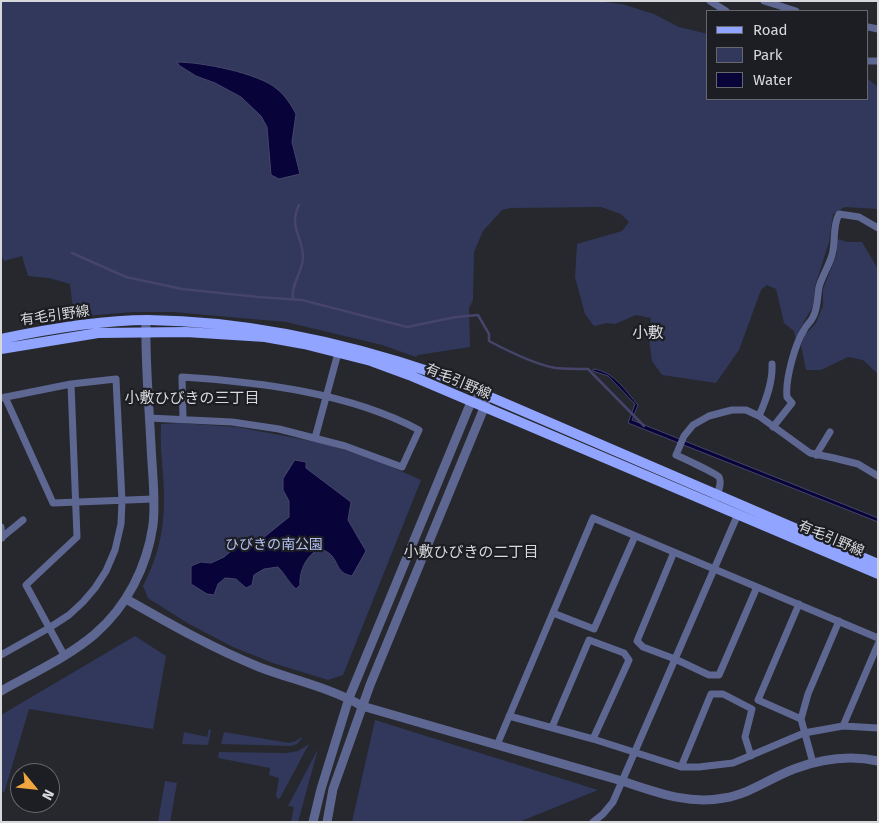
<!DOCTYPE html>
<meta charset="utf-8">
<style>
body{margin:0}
#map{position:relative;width:879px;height:823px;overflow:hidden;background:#26282d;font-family:"Fira Sans",sans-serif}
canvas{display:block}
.frame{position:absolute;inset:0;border:2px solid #d7d8db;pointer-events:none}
.legend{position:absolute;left:706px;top:10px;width:162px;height:90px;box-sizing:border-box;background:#1d1e23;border:1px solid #67686d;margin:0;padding:6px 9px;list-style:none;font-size:15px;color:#d7d8db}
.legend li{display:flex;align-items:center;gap:10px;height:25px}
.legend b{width:25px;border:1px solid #67686d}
.north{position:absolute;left:10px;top:763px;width:50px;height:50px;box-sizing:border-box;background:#1d1e23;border:1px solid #67686d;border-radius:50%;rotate:118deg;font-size:14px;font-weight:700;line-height:20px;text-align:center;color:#d7d8db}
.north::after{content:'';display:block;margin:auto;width:18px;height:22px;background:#f0a63f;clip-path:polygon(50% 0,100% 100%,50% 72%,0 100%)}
</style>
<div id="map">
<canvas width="879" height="823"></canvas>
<div class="frame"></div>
<ul class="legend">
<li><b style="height:6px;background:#91a4ff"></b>Road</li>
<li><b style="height:14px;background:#31385c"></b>Park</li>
<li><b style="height:14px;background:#080439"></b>Water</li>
</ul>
<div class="north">N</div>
</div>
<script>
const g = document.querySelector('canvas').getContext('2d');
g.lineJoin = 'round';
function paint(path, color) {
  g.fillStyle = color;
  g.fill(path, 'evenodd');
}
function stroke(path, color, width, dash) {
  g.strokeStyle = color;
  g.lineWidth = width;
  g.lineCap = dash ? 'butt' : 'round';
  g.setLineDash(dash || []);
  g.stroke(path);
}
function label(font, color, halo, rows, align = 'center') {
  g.font = font + ' "Fira Sans","Noto Sans JP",sans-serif';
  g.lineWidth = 4.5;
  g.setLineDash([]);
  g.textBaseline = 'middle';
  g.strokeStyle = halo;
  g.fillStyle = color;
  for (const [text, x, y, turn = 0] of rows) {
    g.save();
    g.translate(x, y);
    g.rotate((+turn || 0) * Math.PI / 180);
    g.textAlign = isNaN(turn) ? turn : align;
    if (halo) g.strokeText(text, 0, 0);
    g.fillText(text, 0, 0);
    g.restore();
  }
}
const green = new Path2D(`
 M 1,1 L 594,1 L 622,4 L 654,14 L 679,27 L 708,34 L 708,99 L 868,99 L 868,79 L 878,87 L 878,209 L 845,207 L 833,214 L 829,242 L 815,286 L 813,306 L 801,327 L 796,341 L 794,331 L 784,323 L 776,289 L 767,285 L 761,290 L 739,350 L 716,383 L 662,375 L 652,361 L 649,339 L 651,318 L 636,315 L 615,324 L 607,323 L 594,326 L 585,314 L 575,277 L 577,244 L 622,231 L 629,222 L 621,214 L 601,207 L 510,208 L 502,210 L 483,231 L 474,252 L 473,300 L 469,308 L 470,347 L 418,355 L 416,357 L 382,345 L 286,322 L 173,312 L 133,312 L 74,317 L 70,284 L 49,278 L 28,276 L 22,256 L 4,261 L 1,254 Z
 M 837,239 L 848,242 L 862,242 L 878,269 L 878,374 L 863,360 L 848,357 L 821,370 L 806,370 L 801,345 L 805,335 L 816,323 L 823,306 L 823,289 L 837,254 Z
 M 179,423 L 237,427 L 322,443 L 376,460 L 421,480 L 343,675 L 328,680 L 273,663 L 233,647 L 189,624 L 148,598 L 143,586 C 154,565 161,543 163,520 C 167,488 159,455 161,424 Z
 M 135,636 L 166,656 L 153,729 L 29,709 L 4,793 L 1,790 L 1,715 Z
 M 375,720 L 598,790 L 519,822 L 352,822 Z
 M 209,729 L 211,730 L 208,745 L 182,744 L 184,732 L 207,737 Z
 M 224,732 L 289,743 L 296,741 L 300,738 L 302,738 L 297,744 L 290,746 L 221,744 Z
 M 309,744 L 280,798 L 278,799 L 276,796 L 279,778 L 269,775 L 270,768 L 218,758 L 219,752 L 287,753 L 298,751 Z
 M 318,749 L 298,822 L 291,822 L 294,807 L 288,806 Z
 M 165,781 L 177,783 L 170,822 L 158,822 Z`);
const water = new Path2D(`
 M 177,62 C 201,62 259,73 277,89 C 284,94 292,106 296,114 L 292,142 L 300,174 L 279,179 L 271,175 L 267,127 L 261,116 L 241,97 L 215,83 L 196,76 L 180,66 Z
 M 594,369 C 614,372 625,390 638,405 L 632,420 L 878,518 L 878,522 L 628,423 L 635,404 L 608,376 L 593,371 Z
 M 295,460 L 306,462 L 306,468 L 351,502 L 348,520 L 366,551 L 352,576 C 336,573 339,562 330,554 C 328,552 323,550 320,548 C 307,555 299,570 300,585 L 296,589 C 289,583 285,574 278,567 L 264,569 L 254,575 L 252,585 L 246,588 L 236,579 L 225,578 L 218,584 L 214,595 L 207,594 L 191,584 L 191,566 L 201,562 L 211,563 L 224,557 L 237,546 L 258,542 L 289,517 L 289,501 L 283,490 L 283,479 Z`);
const stream = new Path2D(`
 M 72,253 L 126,277 L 182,289 L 258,297 L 302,300 L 407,327 L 456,317 L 478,315 L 489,334 L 489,341 C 506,350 537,365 556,368 C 566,369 577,369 588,369 L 644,426
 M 293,298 C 291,284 302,273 303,258 C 303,235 288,228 299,205`);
const minor = new Path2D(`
 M 710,1 L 726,11
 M 764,1 L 796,11
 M 868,27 L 878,29
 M 868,61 L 878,61
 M 5,397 L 53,503 L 153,499
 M 1,398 L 71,384 L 116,379 L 122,501 L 121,524 L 115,550 L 106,571 L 95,588 L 83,602 L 69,615 L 49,628 L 1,655
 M 759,416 C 766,400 773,382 772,364
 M 149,418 L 232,422 L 279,429 L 345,446 L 402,467 L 419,430 C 350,393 260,382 182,377 L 183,419
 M 773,427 L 792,403 L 787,397 C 785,380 795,344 804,330 C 806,325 811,322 813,317 C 818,308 817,298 819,287 C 822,276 829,266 832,255 C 836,242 832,227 839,214 L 859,217 L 878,228
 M 315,438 L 338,353
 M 816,455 L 830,432
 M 713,504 C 716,497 723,484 719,477 C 717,474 683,458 676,455 L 684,436 L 693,425 L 709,416 L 724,412 L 732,410 L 746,410 L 759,416 L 810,453 L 834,458 L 858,464 L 878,476
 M 1,527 L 2,538
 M 1,538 L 23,520
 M 674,552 L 637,641 L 643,647 L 675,659 L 709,675 L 719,675 L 757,587
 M 799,604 L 758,700 L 801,719
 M 553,613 L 594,629 L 635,536
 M 64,655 L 26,585 L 77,537 L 71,384
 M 509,716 L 593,739 L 681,767 L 699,767 L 733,763 L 804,733 L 843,726 L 878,728
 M 843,726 L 878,644
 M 552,727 L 589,640 L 624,653 L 629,660 L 593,739
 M 497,745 L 593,518 L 878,638
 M 813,763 L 801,719 L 808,694 L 839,621
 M 681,767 L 711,694 L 723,694 L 752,709 L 745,737 L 751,756
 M 593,822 L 603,814 L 613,802 L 738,514`);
const tertiary = new Path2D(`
 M 126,599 C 170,624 212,648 259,667 C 293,680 331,688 362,706 L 622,781 C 656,792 688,805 724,798 C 750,794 770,778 794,769 C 821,759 850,755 878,761
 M 1,691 C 33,673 68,657 95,634 C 127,606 147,567 153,525 C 156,499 152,471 151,445 C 149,404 145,362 146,320
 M 313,822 L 321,789 L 349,698 L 471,402 L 486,395
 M 327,822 L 333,789 L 370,685 L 484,408 L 486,401`);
const primary = new Path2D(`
 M 1,339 C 48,329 99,320 148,320 C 247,321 343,342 437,374 L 878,564
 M 1,349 L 98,333 L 186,332 L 265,337 L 304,344 L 371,361 L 409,375 L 878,574`);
const streetNames = [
 ["有毛引野線",55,316,-8],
 ["有毛引野線",458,382,23],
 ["有毛引野線",831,539,23]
];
const parkNames = [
 ["ひびきの南公園",274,545]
];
const neighbourhoodNames = [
 ["小敷ひびきの三丁目",192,399],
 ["小敷ひびきの二丁目",471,553]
];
const quarterNames = [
 ["小敷",648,334]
];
paint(green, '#31385c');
paint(water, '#080439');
stroke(water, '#46446a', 1);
stroke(stream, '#46446a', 2.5);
stroke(minor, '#5d6792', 7);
stroke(tertiary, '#5d6792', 9);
stroke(primary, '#91a4ff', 10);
label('14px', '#d7d8db', '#1d1e23', streetNames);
label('14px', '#b4c1f5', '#1d1e23', parkNames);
label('15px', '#d7d8db', '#1d1e23', neighbourhoodNames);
label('16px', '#d7d8db', '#1d1e23', quarterNames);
</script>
